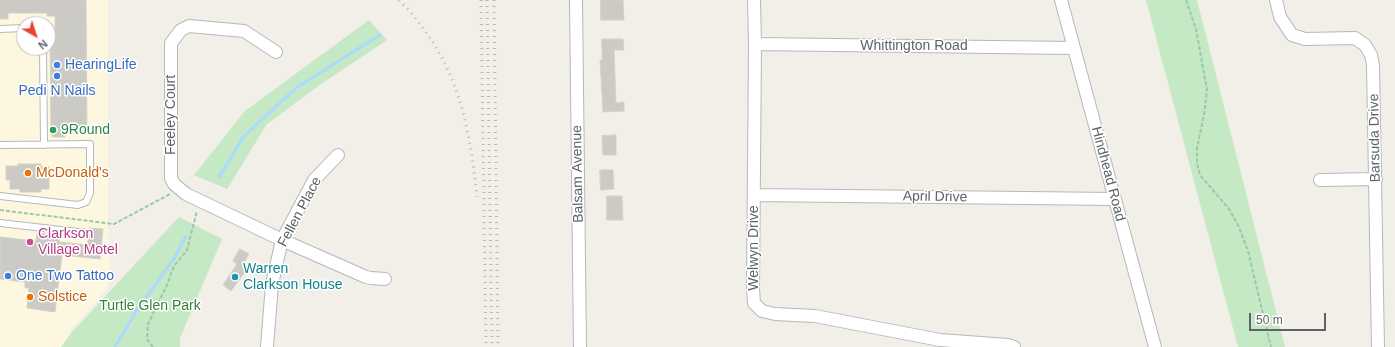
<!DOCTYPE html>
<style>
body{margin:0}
#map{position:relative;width:1395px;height:347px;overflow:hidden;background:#f1efe8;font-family:Arial,sans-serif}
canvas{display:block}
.north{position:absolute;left:16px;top:16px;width:40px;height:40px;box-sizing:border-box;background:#fff;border:1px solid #bfc1c3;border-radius:50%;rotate:141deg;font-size:11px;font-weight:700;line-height:16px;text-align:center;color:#5f6368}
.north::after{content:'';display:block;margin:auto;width:14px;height:18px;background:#ea4335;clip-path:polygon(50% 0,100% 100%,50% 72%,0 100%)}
.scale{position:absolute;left:1249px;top:313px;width:77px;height:18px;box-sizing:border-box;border:2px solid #5f6368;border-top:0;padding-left:5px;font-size:12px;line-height:14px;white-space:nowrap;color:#5f6368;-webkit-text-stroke:3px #fff;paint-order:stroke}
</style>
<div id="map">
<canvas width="1395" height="347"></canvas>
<div class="north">N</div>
<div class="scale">50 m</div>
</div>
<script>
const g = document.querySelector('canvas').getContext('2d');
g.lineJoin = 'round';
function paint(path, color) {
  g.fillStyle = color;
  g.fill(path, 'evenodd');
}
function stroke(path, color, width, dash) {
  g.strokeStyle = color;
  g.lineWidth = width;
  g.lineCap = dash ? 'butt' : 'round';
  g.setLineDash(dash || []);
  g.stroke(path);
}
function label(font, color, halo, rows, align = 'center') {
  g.font = font + ' Arial,sans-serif';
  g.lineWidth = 3;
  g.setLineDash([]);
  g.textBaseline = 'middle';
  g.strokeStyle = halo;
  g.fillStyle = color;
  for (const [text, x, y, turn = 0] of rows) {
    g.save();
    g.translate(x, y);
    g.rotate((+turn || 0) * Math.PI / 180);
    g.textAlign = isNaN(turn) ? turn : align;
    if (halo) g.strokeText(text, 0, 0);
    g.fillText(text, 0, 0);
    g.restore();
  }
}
const commercial = new Path2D(`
 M 0,0 L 108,0 L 108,227 L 110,264 L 108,287 L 69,332 L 37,329 L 71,333 L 61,347 L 0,347 ZM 24,24 L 48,24 L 48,48 L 24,48 Z`);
const green = new Path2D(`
 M 1146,0 L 1197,0 L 1285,347 L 1238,347 Z
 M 369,20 L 387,40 L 321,84 L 267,124 L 227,189 L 194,175 L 245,111 Z
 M 179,217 L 222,239 L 180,338 L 180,347 L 61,347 L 71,333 Z`);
const stream = new Path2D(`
 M 219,177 L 244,136 L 296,88 L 380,35
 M 115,347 L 137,310 L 175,257 L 186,236`);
const building = new Path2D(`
 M 0,0 L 86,0 L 87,133 L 65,133 L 65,137 L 53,137 L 51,134 L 50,35 L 55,30 L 55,16 L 47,16 L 47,13 L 8,13 L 8,19 L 0,19 Z
 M 601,0 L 623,0 L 624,20 L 601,20 Z
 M 602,39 L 623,39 L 624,50 L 614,50 L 616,103 L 624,102 L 624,111 L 603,112 L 600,60 L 602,60 Z
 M 616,135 L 616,155 L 603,155 L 602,136 Z
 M 18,164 L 41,164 L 41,167 L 49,167 L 49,189 L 41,189 L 41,192 L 20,192 L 20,189 L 10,189 L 10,180 L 6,180 L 6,166 L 18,166 Z
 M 600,170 L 613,170 L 614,189 L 601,190 Z
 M 607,196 L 622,196 L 623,220 L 607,220 Z
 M 89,228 L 103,229 L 100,259 L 62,255 L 55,312 L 27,308 L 29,288 L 25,288 L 25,282 L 0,279 L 0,237 L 36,241 L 37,233 L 60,235 L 59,242 L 88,245 L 88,237 L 91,233 Z
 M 240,249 L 249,254 L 242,266 L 247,269 L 231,291 L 223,285 L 237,264 L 233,261 Z`);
const path = new Path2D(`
 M 1186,0 L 1196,29 L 1207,90 L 1204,115 L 1197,148 L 1197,163 L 1200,175 L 1229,209 L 1239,227 L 1248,251 L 1271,347
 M 0,210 L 114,224 L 170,194
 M 153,347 L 147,339 L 148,324 L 167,285 L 174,266 L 187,250 L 197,211`);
const service = new Path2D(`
 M 0,29 L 24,28
 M 43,48 L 44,145
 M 0,145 L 90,144 L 90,193 L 86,202 L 78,205 L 0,196
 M 0,223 L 87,233`);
const minor = new Path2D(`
 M 576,0 L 580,347
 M 754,0 L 755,44 L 753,289 L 754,303 L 762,311 L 775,314 L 815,316 L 940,340 L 1008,345 L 1014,347
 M 1061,0 L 1155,347
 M 1276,0 L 1280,17 L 1292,35 L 1305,39 L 1355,38 L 1365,45 L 1371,55 L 1373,65 L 1378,347
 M 755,44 L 1073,48
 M 276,52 L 244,31 L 189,26 L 181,30 L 171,43 L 171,178 L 174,184 L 186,194 L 282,240 L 366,277 L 371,278 L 385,279
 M 1320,180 L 1376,179
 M 754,195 L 1115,199
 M 267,347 L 272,284 L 282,240 L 314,180 L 338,155`);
const rail = new Path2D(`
 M 399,0 C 456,58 469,119 477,197
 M 481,0 L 486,347
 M 487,0 L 492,347
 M 494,0 L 498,347`);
const markers = [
 [57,65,4,"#3f7fe0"],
 [57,76,4,"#3f7fe0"],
 [53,130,4,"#2e9e5b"],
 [28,173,4,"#e8710a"],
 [30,242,4,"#d1479c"],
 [8,276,4,"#3f7fe0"],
 [235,277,4,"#0f9aa8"],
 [30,297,4,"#e8710a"]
];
const streetNames = [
 ["Whittington Road",914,46],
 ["Feeley Court",171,115,-90],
 ["Barsuda Drive",1375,138,-91],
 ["Balsam Avenue",578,174,-91],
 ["Hindhead Road",1108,174,75],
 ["April Drive",935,197,1],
 ["Fellen Place",300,212,-62],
 ["Welwyn Drive",754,248,-90]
];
const shopNames = [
 ["HearingLife",65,65],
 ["Pedi N Nails",57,91,"center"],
 ["One Two Tattoo",16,276]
];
const leisureNames = [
 ["9Round",61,130]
];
const foodNames = [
 ["McDonald's",36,173],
 ["Solstice",38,297]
];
const hotelNames = [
 ["Clarkson",38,234],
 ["Village Motel",38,250]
];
const cultureNames = [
 ["Warren",243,269],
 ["Clarkson House",243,285]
];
const parkNames = [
 ["Turtle Glen Park",150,306]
];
paint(commercial, '#fef7e0');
paint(green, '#c5e8c5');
stroke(stream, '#aadaff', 3);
paint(building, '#cccac5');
stroke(building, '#d6d1c6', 1);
stroke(service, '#b5b8bc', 8);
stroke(minor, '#b5b8bc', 14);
stroke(path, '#9cc7a9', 2, [4, 2]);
stroke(service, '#fff', 6);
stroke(minor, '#fff', 12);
stroke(rail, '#b6b7b8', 3, [1, 5]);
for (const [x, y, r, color] of markers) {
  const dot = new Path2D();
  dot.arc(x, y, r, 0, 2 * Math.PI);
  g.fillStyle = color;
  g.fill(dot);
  stroke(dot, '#fff', 1.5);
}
label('14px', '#5f6368', '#fff', streetNames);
label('14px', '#366cbe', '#fff', shopNames, 'left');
label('14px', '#27864d', '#fff', leisureNames, 'left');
label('14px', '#c56008', '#fff', foodNames, 'left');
label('14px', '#b23c85', '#fff', hotelNames, 'left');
label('14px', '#0d838f', '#fff', cultureNames, 'left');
label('14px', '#348238', '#fff', parkNames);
</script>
